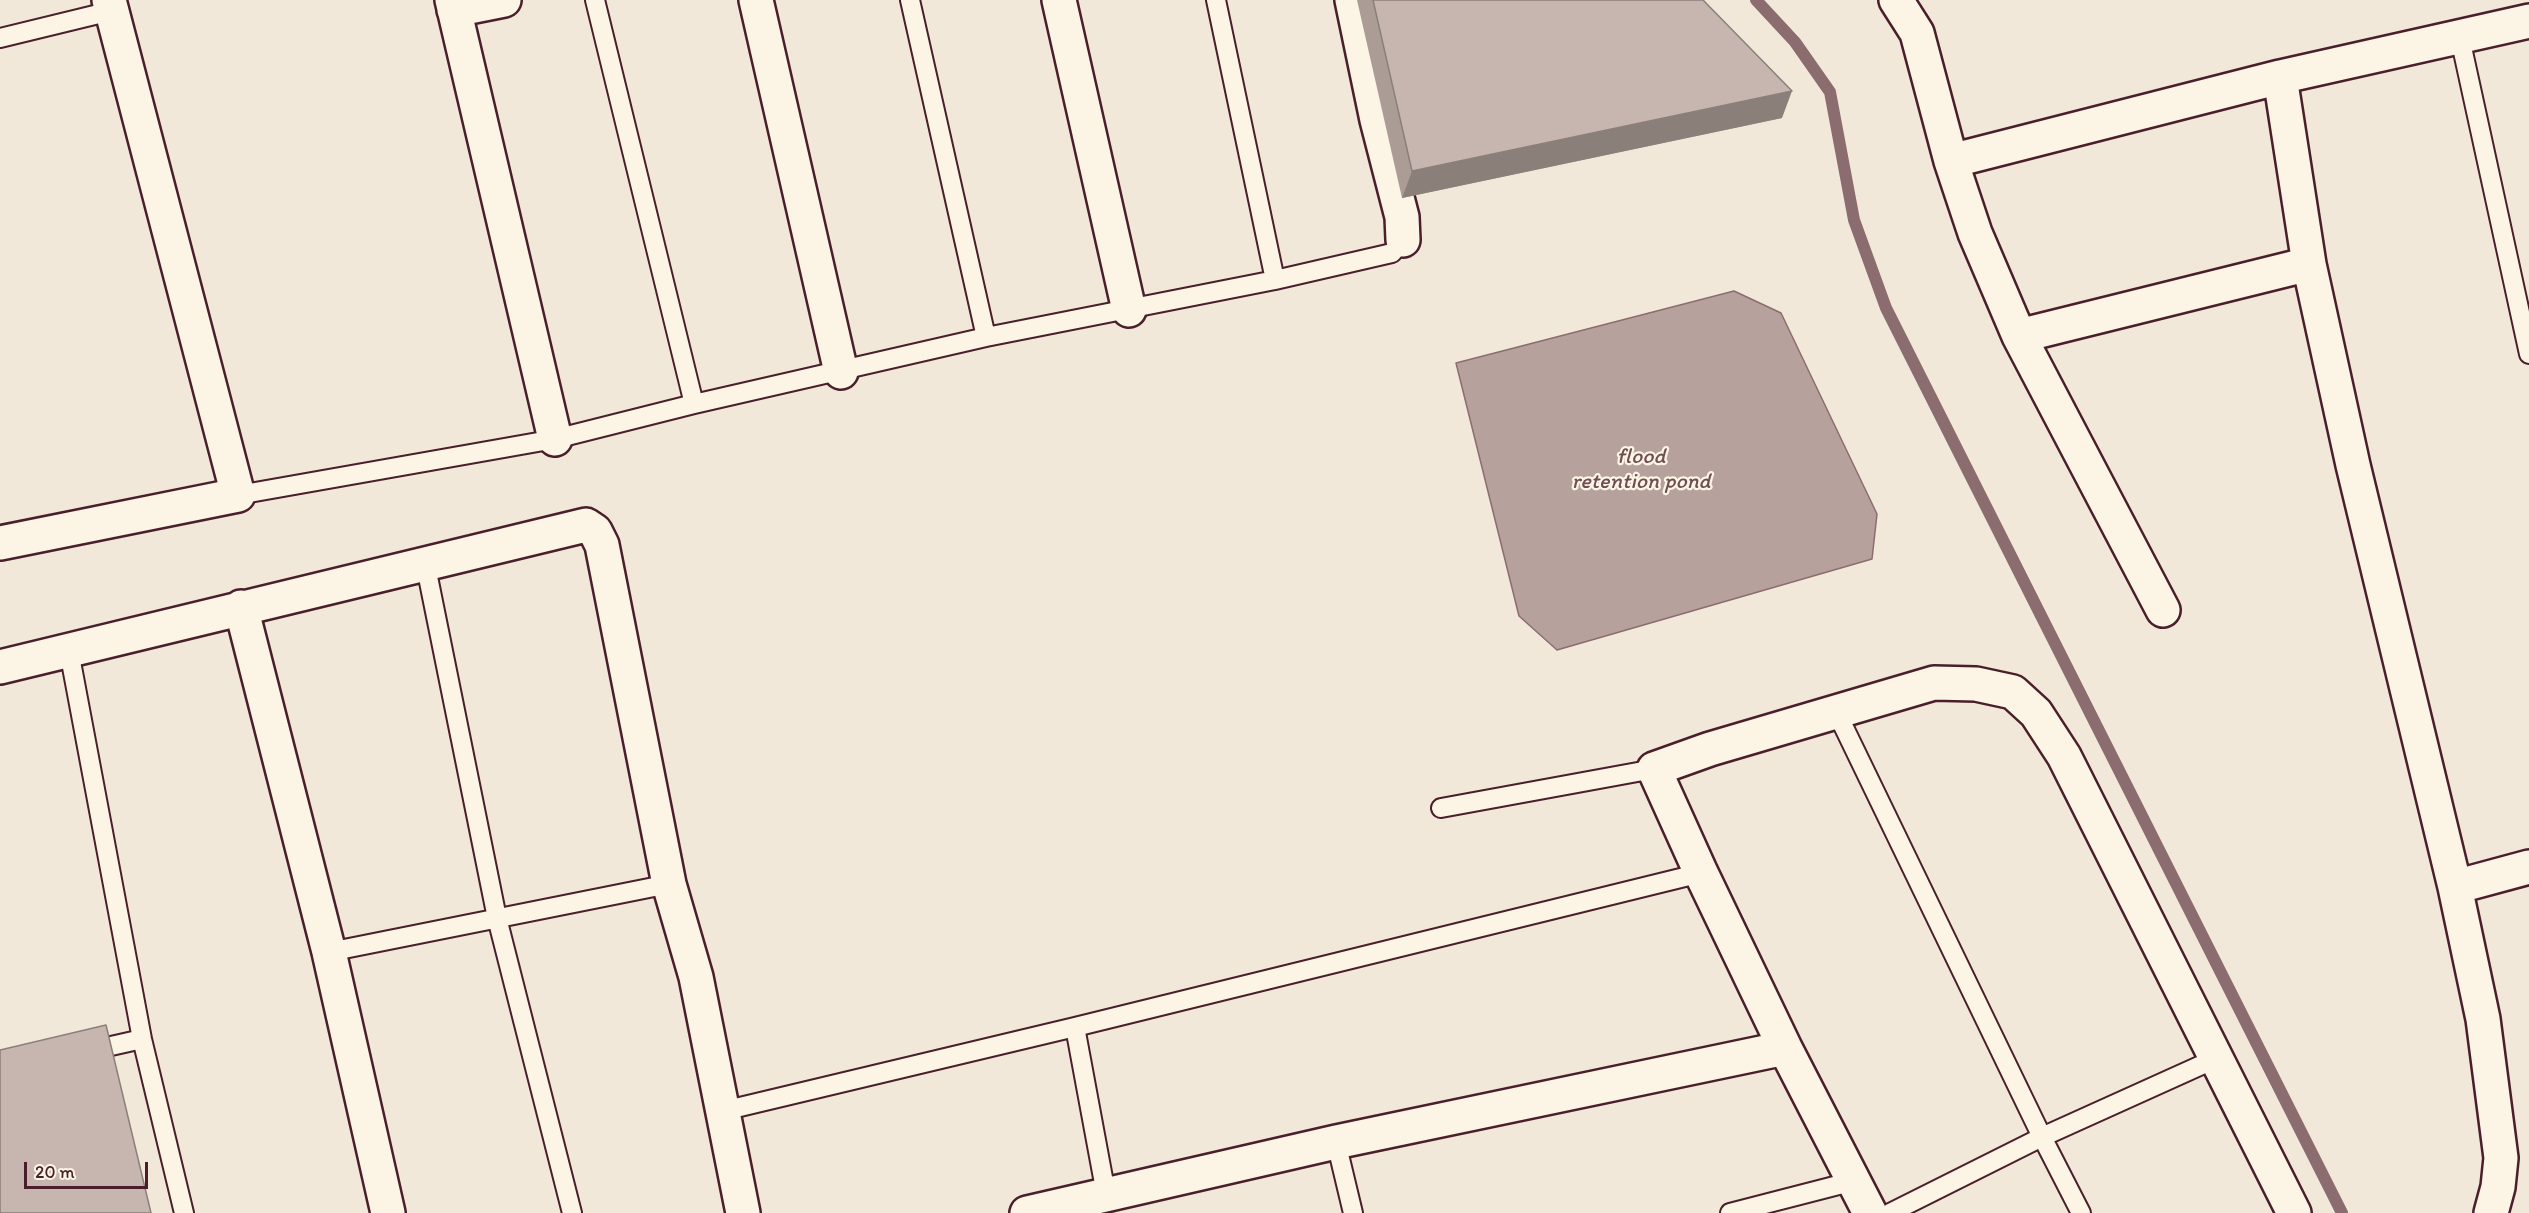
<!DOCTYPE html>
<style>
body{margin:0}
#map{position:relative;width:2529px;height:1213px;overflow:hidden;background:#f1e8da;font-family:Itim,sans-serif}
canvas{display:block}
.scale{position:absolute;left:24px;top:1162px;width:124px;height:27px;box-sizing:border-box;border:3px solid #4a1f2b;border-top:0;padding-left:8px;font-size:18px;line-height:21px;white-space:nowrap;color:#4a1f2b;-webkit-text-stroke:4px #fcf5e5;paint-order:stroke}
</style>
<div id="map">
<canvas width="2529" height="1213"></canvas>
<div class="scale">20 m</div>
</div>
<script>
const g = document.querySelector('canvas').getContext('2d');
g.lineJoin = 'round';
function paint(path, color) {
  g.fillStyle = color;
  g.fill(path, 'evenodd');
}
function stroke(path, color, width, dash) {
  g.strokeStyle = color;
  g.lineWidth = width;
  g.lineCap = dash ? 'butt' : 'round';
  g.setLineDash(dash || []);
  g.stroke(path);
}
function label(font, color, halo, rows, align = 'center') {
  g.font = font + ' Itim,sans-serif';
  g.lineWidth = 4.5;
  g.setLineDash([]);
  g.textBaseline = 'middle';
  g.strokeStyle = halo;
  g.fillStyle = color;
  for (const [text, x, y, turn = 0] of rows) {
    g.save();
    g.translate(x, y);
    g.rotate((+turn || 0) * Math.PI / 180);
    g.textAlign = isNaN(turn) ? turn : align;
    if (halo) g.strokeText(text, 0, 0);
    g.fillText(text, 0, 0);
    g.restore();
  }
}
const water = new Path2D(`
 M 1734,291 L 1781,313 L 1877,514 L 1872,559 L 1557,650 L 1519,616 L 1456,363 Z`);
const stream = new Path2D(`
 M 1756,0 L 1795,42 L 1830,92 L 1854,220 L 1886,308 L 2342,1213`);
const service = new Path2D(`
 M 595,0 L 694,404
 M 910,0 L 986,337
 M 1216,0 L 1275,280
 M 0,38 L 111,11
 M 2460,38 L 2529,354
 M 238,495 L 555,439 L 694,404 L 986,337 L 1275,280 L 1392,253 L 1403,240
 M 425,562 L 497,918 L 572,1213
 M 69,651 L 142,1039 L 184,1213
 M 1836,711 L 2042,1137 L 2081,1213
 M 1441,808 L 1654,769
 M 329,952 L 669,884
 M 1075,1027 L 1106,1194
 M 89,1051 L 142,1039
 M 723,1111 L 1075,1027 L 1701,873
 M 1336,1142 L 1353,1213
 M 1730,1213 L 1854,1181
 M 1890,1213 L 2042,1137 L 2217,1058`);
const minor = new Path2D(`
 M 452,0 L 555,439
 M 756,0 L 841,372
 M 1059,0 L 1129,310
 M 1352,0 L 1377,120 L 1402,217 L 1403,240
 M 1896,0 L 1917,33 L 1951,161 L 1975,233 L 2019,336 L 2163,610
 M 454,10 L 504,0
 M 2280,77 L 2309,264 L 2353,465 L 2455,887 L 2483,1019 L 2501,1158 L 2498,1187 L 2491,1213
 M 1951,161 L 2280,77 L 2529,21
 M 2019,336 L 2309,264
 M 0,543 L 238,495 L 109,0
 M 241,607 L 329,952 L 388,1213
 M 0,667 L 586,525 L 595,531 L 602,545 L 669,884 L 696,977 L 743,1213
 M 2455,887 L 2529,867
 M 1027,1213 L 1336,1142 L 1785,1048
 M 1870,1213 L 1785,1048 L 1701,873 L 1654,769 L 1710,749 L 1934,683 L 1976,684 L 2013,692 L 2036,713 L 2064,756 L 2294,1213`);
const wall = new Path2D(`
 M 1357,0 L 1703,0 L 1782,118 L 1402,198 Z`);
const shadedWall = new Path2D(`
 M 1792,91 L 1782,118 L 1402,198 L 1412,171 Z`);
const building = new Path2D(`
 M 1373,0 L 1703,0 L 1792,91 L 1412,171 Z
 M 106,1025 L 151,1213 L 0,1213 L 0,1050 Z`);
const waterNames = [
 ["flood",1641,457],
 ["retention pond",1641,482]
];
paint(water, '#b6a19c');
stroke(water, '#8b6d6f', 1.5);
stroke(stream, '#8b6d6f', 12);
stroke(service, '#4a1f2b', 22);
stroke(minor, '#4a1f2b', 38);
stroke(service, '#fcf5e5', 18);
stroke(minor, '#fcf5e5', 33);
paint(wall, '#ab9d96');
paint(shadedWall, '#8b7f7a');
paint(building, '#c7b6af');
stroke(building, '#8b7f7a', 1.5);
label('italic 22px', '#704c53', '#fcf5e5', waterNames);
</script>
